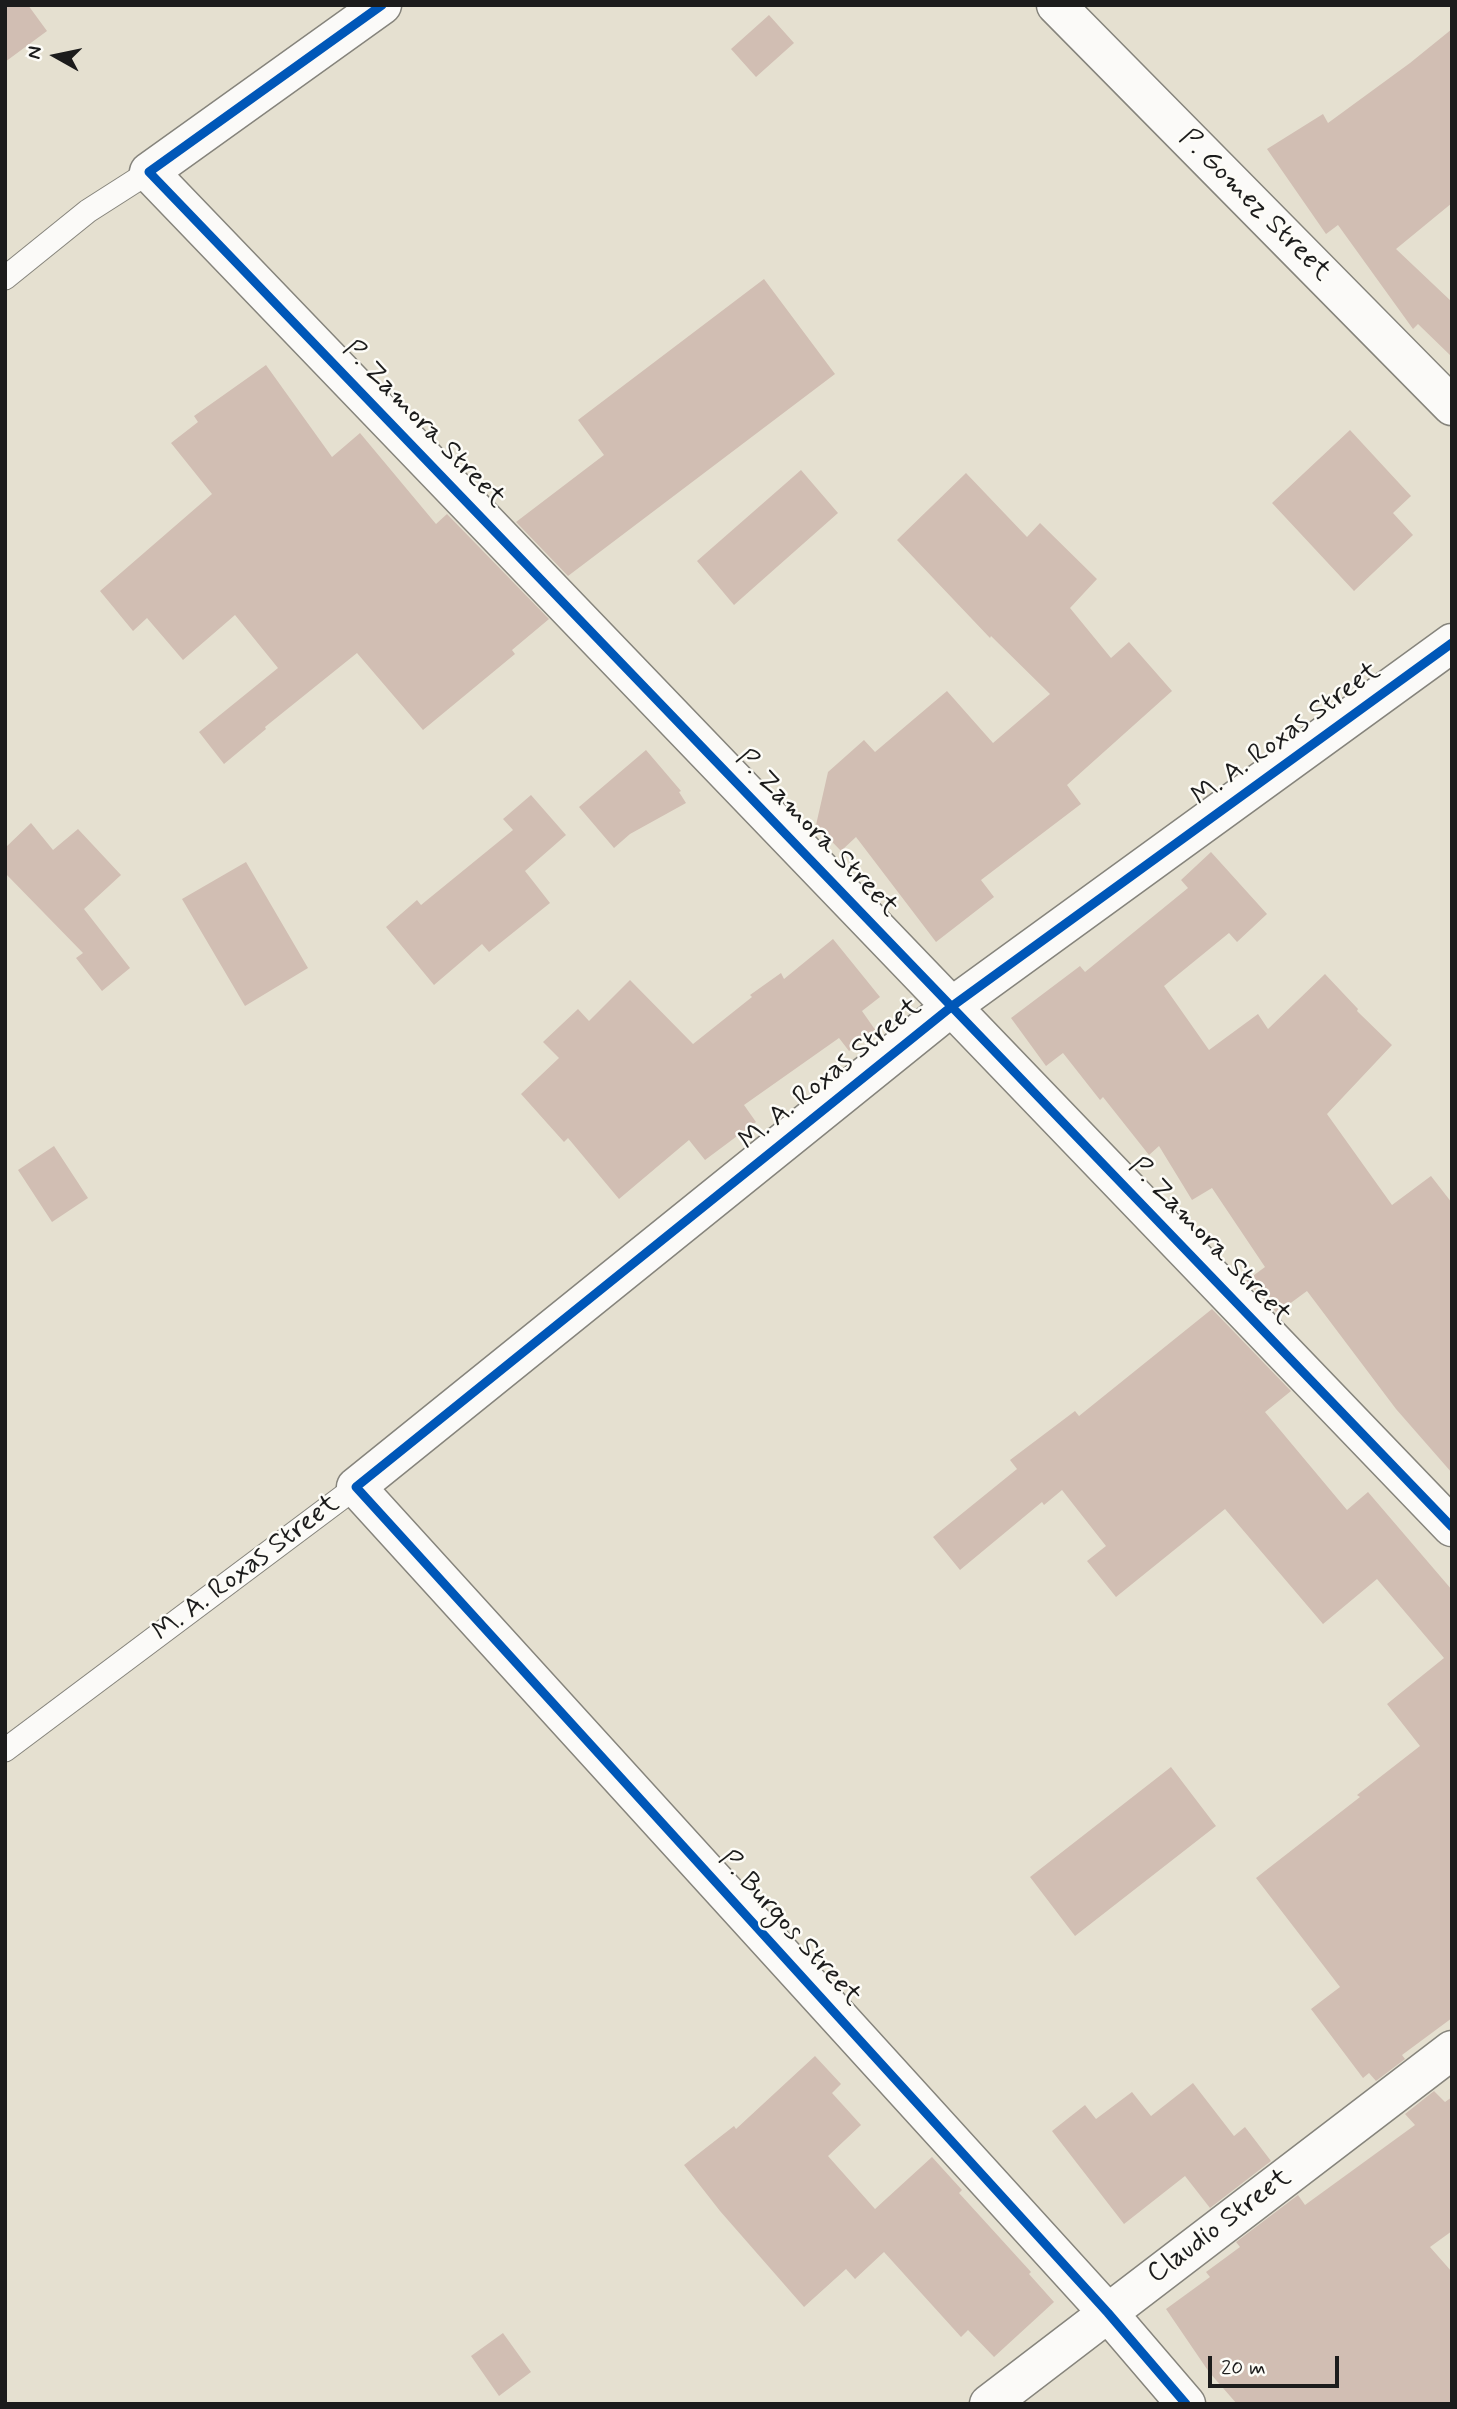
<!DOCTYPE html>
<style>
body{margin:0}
#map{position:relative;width:1457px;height:2409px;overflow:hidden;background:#e5e0d0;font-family:Mynerve,sans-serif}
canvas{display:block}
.frame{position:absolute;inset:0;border:7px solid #1c1c1c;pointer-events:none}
.north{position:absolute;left:21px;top:21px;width:70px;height:70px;-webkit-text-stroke:5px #fdfcf7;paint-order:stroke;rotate:279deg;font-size:19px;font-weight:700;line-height:28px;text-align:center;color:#1c1c1c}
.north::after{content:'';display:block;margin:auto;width:24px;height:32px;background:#1c1c1c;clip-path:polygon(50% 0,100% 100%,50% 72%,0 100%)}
.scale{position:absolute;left:1208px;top:2356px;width:131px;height:32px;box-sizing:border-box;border:4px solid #1c1c1c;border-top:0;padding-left:9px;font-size:21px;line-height:24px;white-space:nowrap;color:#1c1c1c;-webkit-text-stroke:5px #fdfcf7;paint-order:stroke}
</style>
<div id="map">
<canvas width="1457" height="2409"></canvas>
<div class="frame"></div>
<div class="north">N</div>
<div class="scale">20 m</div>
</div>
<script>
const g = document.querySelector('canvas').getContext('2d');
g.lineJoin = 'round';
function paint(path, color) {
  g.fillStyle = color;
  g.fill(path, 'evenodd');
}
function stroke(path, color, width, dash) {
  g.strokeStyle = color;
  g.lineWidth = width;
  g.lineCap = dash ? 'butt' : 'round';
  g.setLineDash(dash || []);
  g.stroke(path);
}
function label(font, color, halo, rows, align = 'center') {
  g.font = font + ' Mynerve,sans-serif';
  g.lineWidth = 5;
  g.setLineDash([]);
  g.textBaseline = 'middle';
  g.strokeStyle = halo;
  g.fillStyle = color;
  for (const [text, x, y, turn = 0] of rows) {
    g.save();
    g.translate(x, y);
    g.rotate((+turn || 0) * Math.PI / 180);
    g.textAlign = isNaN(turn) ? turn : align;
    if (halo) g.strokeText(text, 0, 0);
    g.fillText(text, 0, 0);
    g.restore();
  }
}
const building = new Path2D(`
 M 5,5 L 28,5 L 47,31 L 5,62 Z
 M 769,15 L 794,43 L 756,77 L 731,49 Z
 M 1452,29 L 1452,203 L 1396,249 L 1452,302 L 1452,357 L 1418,324 L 1413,329 L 1338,225 L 1326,234 L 1267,149 L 1323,114 L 1328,123 L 1410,63 Z
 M 764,279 L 835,374 L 568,576 L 516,522 L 604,455 L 578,420 Z
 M 266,365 L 332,457 L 360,433 L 436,524 L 447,514 L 549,619 L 512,650 L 515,654 L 423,730 L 357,653 L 265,727 L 266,729 L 224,764 L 199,732 L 278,668 L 235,615 L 183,660 L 147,618 L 133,631 L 100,591 L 212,494 L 171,443 L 198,422 L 194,416 Z
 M 1350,430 L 1411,496 L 1393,513 L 1413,535 L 1354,591 L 1272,503 Z
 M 801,470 L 838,513 L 734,605 L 697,561 Z
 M 966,473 L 1027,537 L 1040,523 L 1097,579 L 1070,608 L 1111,658 L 1129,642 L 1172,691 L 1067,785 L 1081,804 L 981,880 L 994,897 L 936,942 L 856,837 L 841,851 L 816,825 L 828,772 L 864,740 L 875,752 L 947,691 L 993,743 L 1050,694 L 991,636 L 990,638 L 897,540 Z
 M 646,750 L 681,791 L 679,792 L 686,803 L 630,834 L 614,848 L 579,807 Z
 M 531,795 L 566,835 L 525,871 L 550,903 L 489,952 L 482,944 L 434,985 L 386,927 L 417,900 L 421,905 L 513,830 L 503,819 Z
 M 31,823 L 53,850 L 78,829 L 121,875 L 84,909 L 130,968 L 102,991 L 76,958 L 83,953 L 5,873 L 5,848 Z
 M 1211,852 L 1267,914 L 1237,942 L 1229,933 L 1164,986 L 1209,1050 L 1258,1014 L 1268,1029 L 1325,974 L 1358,1009 L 1357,1011 L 1392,1045 L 1327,1114 L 1392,1205 L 1431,1176 L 1452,1203 L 1452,1473 L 1396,1409 L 1307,1291 L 1277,1313 L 1246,1281 L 1265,1267 L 1212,1188 L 1192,1200 L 1159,1146 L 1149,1155 L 1103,1097 L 1100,1100 L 1063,1053 L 1046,1066 L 1011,1018 L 1080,966 L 1085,972 L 1188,888 L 1181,880 Z
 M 246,862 L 308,968 L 245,1006 L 182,899 Z
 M 833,939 L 880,997 L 862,1011 L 876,1031 L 849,1051 L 839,1038 L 744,1105 L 756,1122 L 705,1160 L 689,1140 L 619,1199 L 568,1138 L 564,1142 L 521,1094 L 559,1058 L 543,1042 L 578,1009 L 589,1021 L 630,980 L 693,1044 L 752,997 L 750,995 L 781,973 L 784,979 Z
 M 54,1146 L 88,1198 L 52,1222 L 18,1170 Z
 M 1212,1309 L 1291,1391 L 1265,1412 L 1347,1510 L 1368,1492 L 1452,1590 L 1452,2018 L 1402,2055 L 1405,2059 L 1376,2081 L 1369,2073 L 1363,2078 L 1311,2009 L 1340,1987 L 1256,1878 L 1360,1797 L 1357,1795 L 1420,1746 L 1387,1704 L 1444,1658 L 1377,1579 L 1323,1624 L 1225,1509 L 1116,1597 L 1087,1561 L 1106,1546 L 1062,1490 L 1044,1505 L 1042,1502 L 960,1570 L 933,1537 L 1017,1469 L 1010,1460 L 1075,1411 L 1079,1416 Z
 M 1171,1767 L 1216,1826 L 1075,1936 L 1030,1877 Z
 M 815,2056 L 841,2084 L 832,2093 L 861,2125 L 828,2156 L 875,2209 L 932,2157 L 962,2190 L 959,2193 L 1031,2272 L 1029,2274 L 1054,2302 L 994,2357 L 968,2330 L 961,2337 L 884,2252 L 855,2279 L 846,2269 L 804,2307 L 720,2211 L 684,2165 L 734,2126 L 736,2129 Z
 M 1193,2083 L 1234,2136 L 1245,2127 L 1271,2161 L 1210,2208 L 1185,2176 L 1124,2224 L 1052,2131 L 1085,2105 L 1096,2119 L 1132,2092 L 1151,2116 Z
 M 1434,2091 L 1445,2102 L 1452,2097 L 1452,2231 L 1430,2247 L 1452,2272 L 1452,2404 L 1237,2404 L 1209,2372 L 1166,2309 L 1210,2277 L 1206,2272 L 1240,2247 L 1236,2242 L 1298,2195 L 1305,2205 L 1415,2125 L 1405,2114 Z
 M 503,2333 L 531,2372 L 499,2396 L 471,2356 Z`);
const lane = new Path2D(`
 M 5,278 L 88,211 L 149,172
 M 5,1750 L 356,1487`);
const street = new Path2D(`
 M 382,5 L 149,172 L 1452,1527
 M 1056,5 L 1452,406
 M 989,2404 L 1452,2050
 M 1186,2404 L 1108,2313 L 356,1487 L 951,1007 L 1452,643`);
const cycleway = new Path2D(`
 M 382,5 L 149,172 L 1452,1527
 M 1186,2404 L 1108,2313 L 356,1487 L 951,1007 L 1452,643`);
const streetNames = [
 ["P. Gomez Street",1254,206,45],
 ["P. Zamora Street",423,425,46],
 ["M. A. Roxas Street",1287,735,-36],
 ["P. Zamora Street",816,834,46],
 ["M. A. Roxas Street",831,1075,-39],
 ["P. Zamora Street",1209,1242,46],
 ["M. A. Roxas Street",247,1569,-37],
 ["P. Burgos Street",789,1929,48],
 ["Claudio Street",1220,2227,-37]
];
paint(building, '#d1beb3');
stroke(lane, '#86847c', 25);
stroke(street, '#86847c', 41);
stroke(lane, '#fbfaf8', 23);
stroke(street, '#fbfaf8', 38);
stroke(cycleway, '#0057b8', 9);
label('28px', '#1c1c1c', '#fdfcf7', streetNames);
</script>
